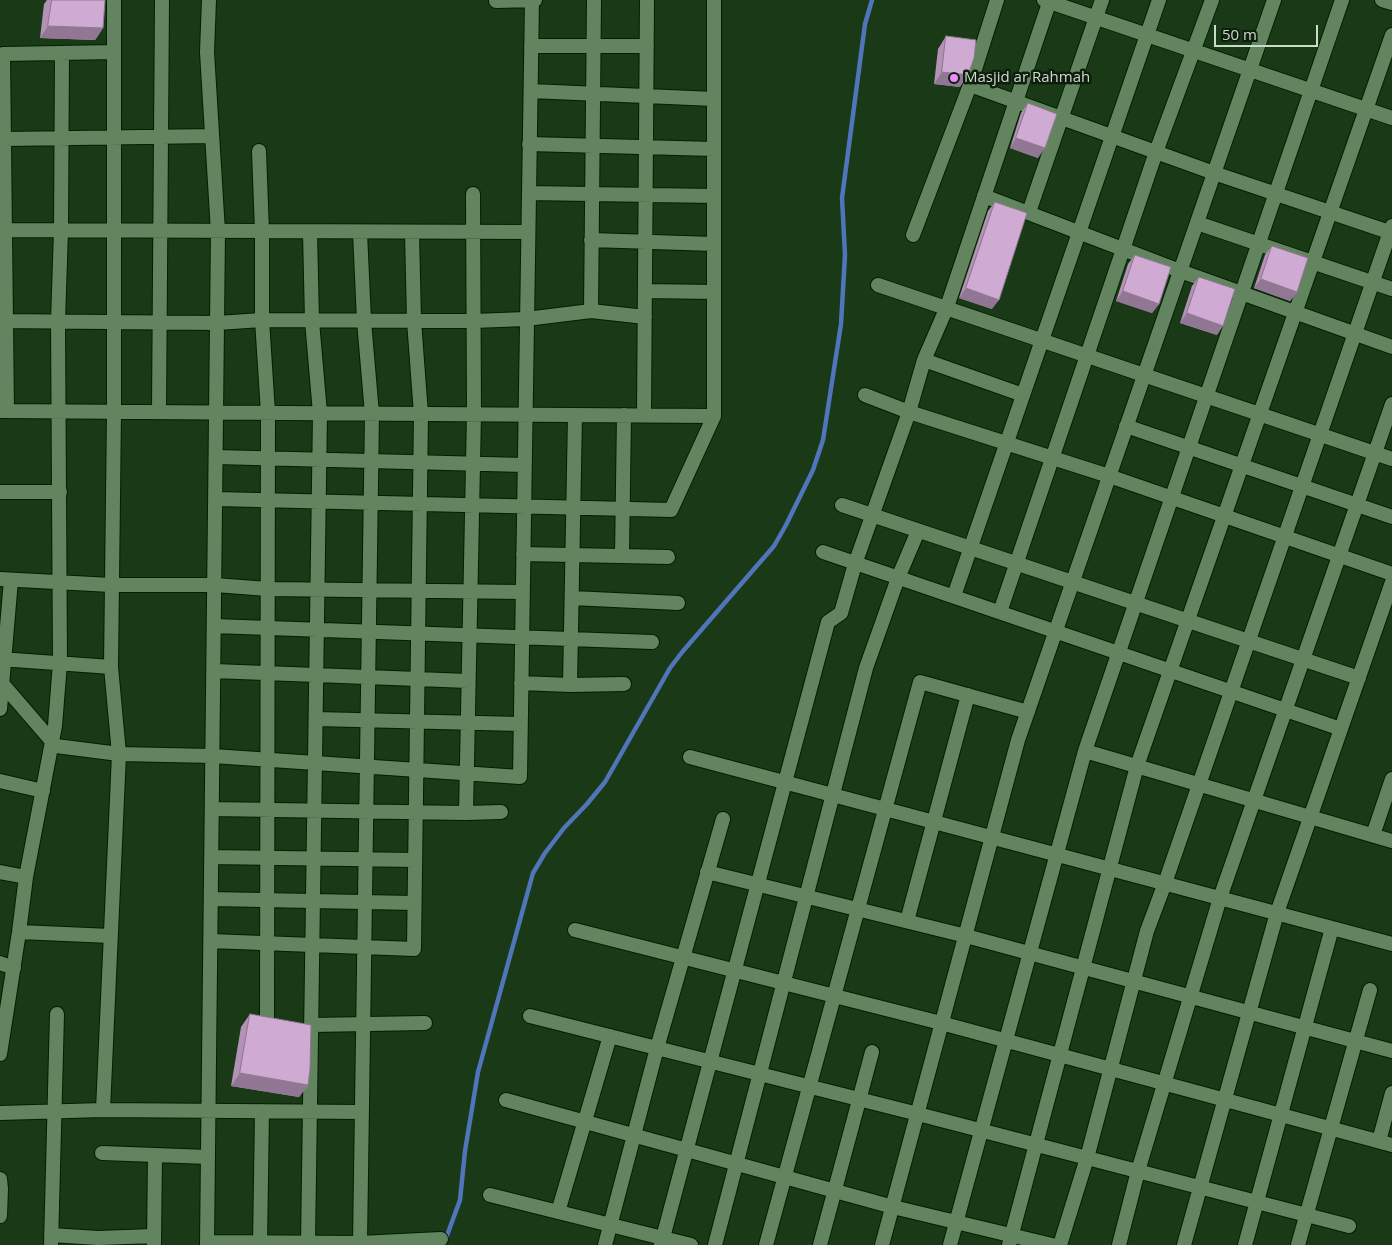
<!DOCTYPE html>
<style>
body{margin:0}
#map{position:relative;width:1392px;height:1245px;overflow:hidden;background:#193917;font-family:"Open Sans",sans-serif}
canvas{display:block}
.scale{position:absolute;left:1214px;top:25px;width:104px;height:22px;box-sizing:border-box;border:2px solid #c9dcc7;border-top:0;padding-left:6px;font-size:15px;line-height:18px;white-space:nowrap;color:#c9dcc7;-webkit-text-stroke:4px #0f1d0e;paint-order:stroke}
</style>
<div id="map">
<canvas width="1392" height="1245"></canvas>
<div class="scale">50 m</div>
</div>
<script>
const g = document.querySelector('canvas').getContext('2d');
g.lineJoin = 'round';
function stroke(path, color, width, dash) {
  g.strokeStyle = color;
  g.lineWidth = width;
  g.lineCap = dash ? 'butt' : 'round';
  g.setLineDash(dash || []);
  g.stroke(path);
}
function paint(path, color) {
  g.fillStyle = color;
  g.fill(path, 'evenodd');
}
function label(font, color, halo, rows, align = 'center') {
  g.font = font + ' "Open Sans",sans-serif';
  g.lineWidth = 5;
  g.setLineDash([]);
  g.textBaseline = 'middle';
  g.strokeStyle = halo;
  g.fillStyle = color;
  for (const [text, x, y, turn = 0] of rows) {
    g.save();
    g.translate(x, y);
    g.rotate((+turn || 0) * Math.PI / 180);
    g.textAlign = isNaN(turn) ? turn : align;
    if (halo) g.strokeText(text, 0, 0);
    g.fillText(text, 0, 0);
    g.restore();
  }
}
const stream = new Path2D(`
 M 445,1241 L 460,1200 L 465,1151 L 478,1072 L 533,873 L 545,853 L 564,828 L 587,804 L 605,782 L 670,668 L 683,651 L 774,546 L 786,525 L 813,470 L 823,440 L 841,324 L 845,255 L 842,198 L 865,24 L 872,0`);
const minor = new Path2D(`
 M 1044,0 L 1392,118
 M 1382,0 L 1392,3
 M 496,1 L 535,0
 M 531,46 L 647,46
 M 970,85 L 1214,173 L 1392,233
 M 531,91 L 714,99
 M 5,139 L 212,136
 M 529,144 L 714,149
 M 259,151 L 262,232 L 262,320 L 268,413 L 267,1019
 M 529,193 L 714,196
 M 984,196 L 1180,271 L 1392,347
 M 1029,212 L 1102,0
 M 1197,223 L 1392,289
 M 0,230 L 528,232
 M 360,232 L 364,321 L 372,414 L 360,1243
 M 913,235 L 970,85 L 997,0
 M 591,240 L 714,244
 M 878,285 L 1392,459
 M 645,291 L 714,292
 M 591,311 L 594,0
 M 0,321 L 217,323 L 262,320 L 473,321 L 526,319 L 591,311 L 645,317
 M 924,360 L 1023,395
 M 865,395 L 909,412 L 1109,476 L 1392,574
 M 0,411 L 714,416
 M 7,411 L 3,54 L 114,52
 M 159,412 L 162,0
 M 644,415 L 647,0
 M 1126,426 L 1392,517
 M 216,457 L 524,465
 M 0,492 L 60,492
 M 216,499 L 671,510 L 714,416 L 714,0
 M 842,505 L 1359,678
 M 823,552 L 1341,729
 M 523,554 L 668,557
 M 622,556 L 624,415
 M 0,579 L 111,585 L 215,585 L 268,589 L 522,592
 M 954,596 L 1159,0
 M 572,598 L 678,603
 M 1000,612 L 1156,152 L 1212,0
 M 214,626 L 652,642
 M 0,659 L 111,667
 M 214,671 L 468,681
 M 0,681 L 56,746 L 119,754 L 213,756 L 520,777 L 532,0
 M 521,683 L 570,685 L 624,684
 M 570,685 L 575,415
 M 0,709 L 11,580
 M 316,719 L 520,724
 M 1085,751 L 1392,841
 M 690,757 L 1392,944
 M 0,781 L 43,791
 M 212,809 L 466,813 L 501,812
 M 466,813 L 474,414 L 473,194
 M 1373,835 L 1392,779
 M 212,857 L 415,860
 M 0,872 L 26,877
 M 707,872 L 966,936 L 1392,1051
 M 211,899 L 414,903
 M 907,921 L 968,695
 M 575,930 L 941,1023 L 1392,1145
 M 19,932 L 111,936
 M 211,941 L 414,949 L 421,414 L 414,321 L 412,232
 M 0,963 L 14,968
 M 530,1016 L 918,1114 L 1349,1226
 M 312,1025 L 425,1023
 M 0,1054 L 19,932 L 26,877 L 55,726 L 60,663 L 58,322 L 61,230 L 62,54
 M 506,1100 L 893,1207 L 1052,1245
 M 103,1110 L 119,754 L 111,667 L 114,412 L 114,0
 M 0,1113 L 103,1110 L 362,1112
 M 1379,1141 L 1392,1093
 M 102,1153 L 208,1157
 M 0,1179 L 1,1189 L 0,1216
 M 490,1195 L 691,1245
 M 558,1212 L 610,1036
 M 51,1235 L 98,1238 L 154,1236
 M 207,1242 L 360,1243 L 441,1239
 M 154,1244 L 155,1155
 M 51,1245 L 57,1014
 M 207,1245 L 218,232 L 207,52 L 209,0
 M 260,1245 L 262,1111
 M 308,1245 L 320,413 L 312,321 L 310,232
 M 605,1245 L 657,1048 L 723,819
 M 661,1245 L 828,622 L 841,613 L 855,564 L 909,412 L 924,360 L 947,307 L 1050,0
 M 715,1245 L 866,668 L 898,578 L 918,531
 M 766,1245 L 920,682 L 1028,712
 M 820,1245 L 872,1052
 M 882,1245 L 1018,740 L 1274,0
 M 950,1245 L 1085,751 L 1342,0
 M 1009,1245 L 1137,766 L 1392,35
 M 1060,1245 L 1087,1158 L 1147,931 L 1165,883 L 1392,226
 M 1119,1245 L 1138,1171 L 1220,898 L 1392,404
 M 1184,1245 L 1277,913 L 1392,582
 M 1245,1245 L 1332,928
 M 1298,1245 L 1370,990`);
const wall = new Path2D(`
 M 47,0 L 105,0 L 103,28 L 95,40 L 40,38 L 44,4 Z
 M 946,36 L 960,87 L 934,84 L 938,49 Z
 M 1028,103 L 1038,158 L 1010,148 L 1021,113 Z
 M 995,202 L 992,309 L 959,298 L 988,211 Z
 M 1272,246 L 1297,292 L 1290,301 L 1254,288 L 1265,255 Z
 M 1135,255 L 1159,304 L 1152,313 L 1116,301 L 1128,264 Z
 M 1199,277 L 1217,335 L 1180,323 L 1192,286 Z
 M 250,1014 L 308,1085 L 299,1097 L 231,1086 L 241,1027 Z`);
const shadedWall = new Path2D(`
 M 48,26 L 103,28 L 95,40 L 40,38 Z
 M 942,72 L 968,75 L 960,87 L 934,84 Z
 M 1016,138 L 1045,148 L 1038,158 L 1010,148 Z
 M 1261,279 L 1297,292 L 1290,301 L 1254,288 Z
 M 966,288 L 999,300 L 992,309 L 959,298 Z
 M 1123,291 L 1159,304 L 1152,313 L 1116,301 Z
 M 1187,313 L 1223,326 L 1217,335 L 1180,323 Z
 M 240,1073 L 308,1085 L 299,1097 L 231,1086 Z`);
const building = new Path2D(`
 M 52,0 L 105,0 L 103,28 L 48,26 Z
 M 946,36 L 976,40 L 974,58 L 968,75 L 942,72 Z
 M 1028,103 L 1057,114 L 1045,148 L 1016,138 Z
 M 995,202 L 1027,213 L 999,300 L 966,288 Z
 M 1272,246 L 1308,258 L 1297,292 L 1261,279 Z
 M 1135,255 L 1171,267 L 1159,304 L 1123,291 Z
 M 1199,277 L 1235,289 L 1223,326 L 1187,313 Z
 M 250,1014 L 311,1025 L 310,1069 L 308,1085 L 240,1073 Z`);
const markers = [
 [954,78,5,"#ed8cfa"]
];
const poiNames = [
 ["Masjid ar Rahmah",964,78]
];
stroke(stream, '#5175bb', 4.5);
stroke(minor, '#012001', 16);
stroke(minor, '#62855f', 14);
paint(wall, '#b292b5');
paint(shadedWall, '#917794');
paint(building, '#cfaad3');
stroke(building, '#917794', 1);
for (const [x, y, r, color] of markers) {
  const dot = new Path2D();
  dot.arc(x, y, r, 0, 2 * Math.PI);
  g.fillStyle = color;
  g.fill(dot);
  stroke(dot, '#0f1d0e', 2);
}
label('15px', '#c9dcc7', '#0f1d0e', poiNames, 'left');
</script>
